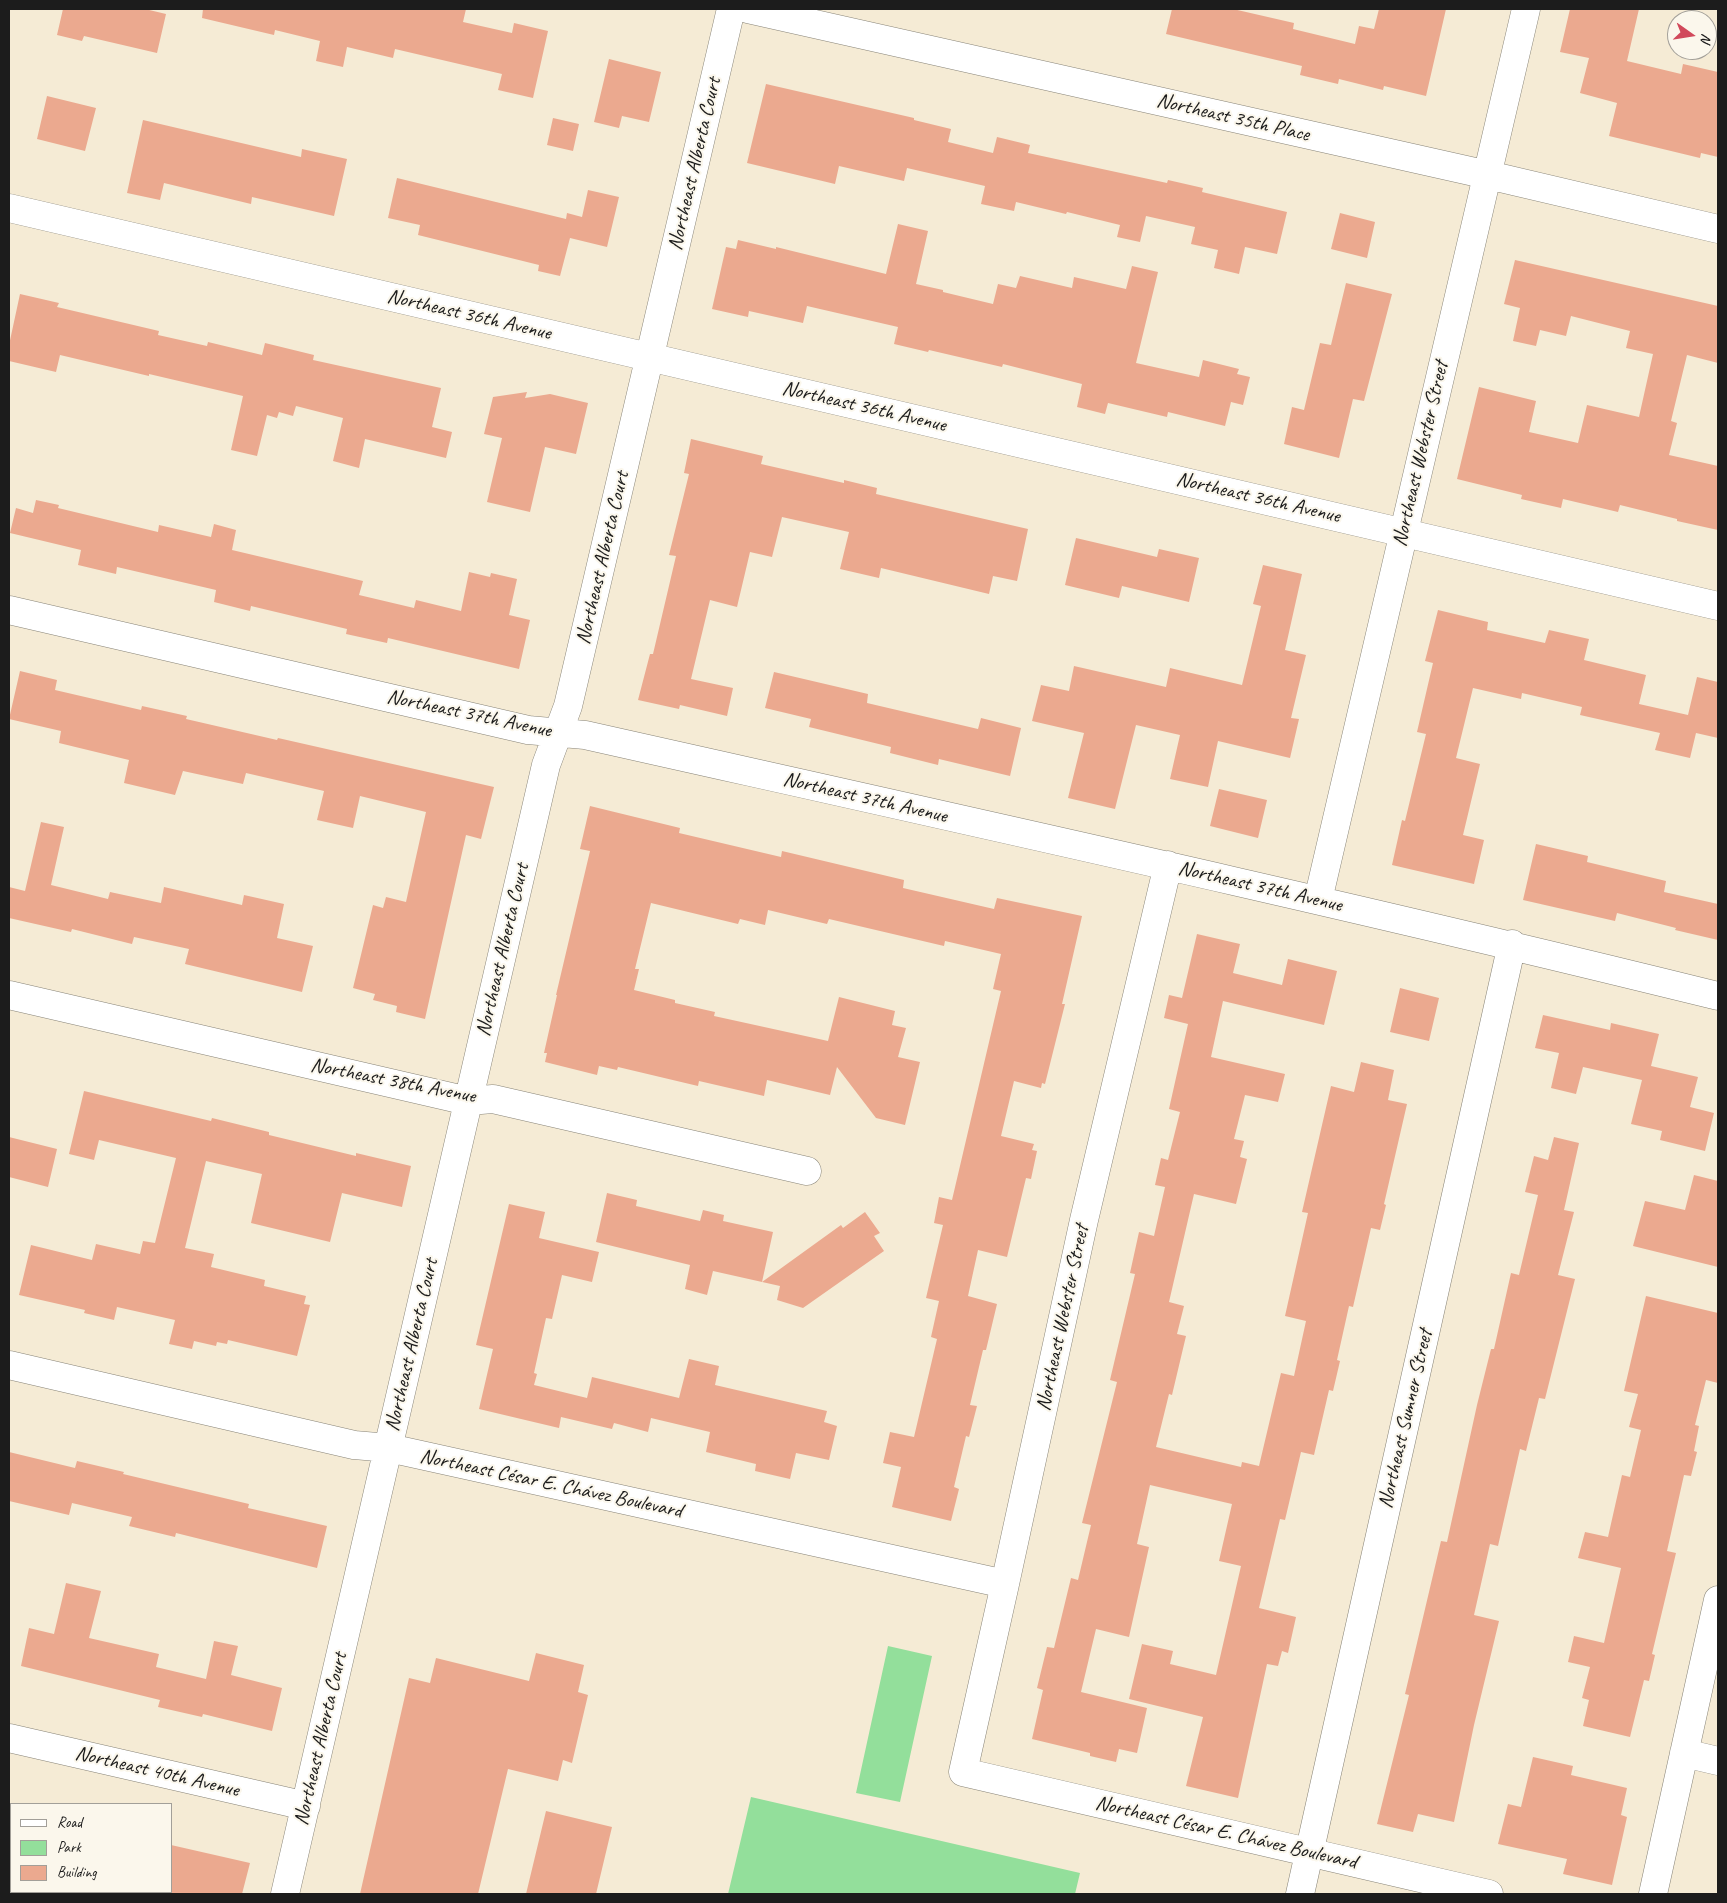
<!DOCTYPE html>
<meta charset="utf-8">
<style>
body{margin:0}
#map{position:relative;width:1727px;height:1903px;overflow:hidden;background:#f5ebd5;font-family:Caveat,sans-serif}
canvas{display:block}
.frame{position:absolute;inset:0;border:10px solid #1c1c1c;pointer-events:none}
.legend{position:absolute;left:10px;top:1803px;width:162px;height:90px;box-sizing:border-box;background:#fbf7ec;border:1px solid #a29f99;margin:0;padding:6px 9px;list-style:none;font-size:15px;color:#1c1c1c}
.legend li{display:flex;align-items:center;gap:10px;height:25px}
.legend b{width:25px;border:1px solid #a29f99}
.north{position:absolute;left:1667px;top:10px;width:50px;height:50px;box-sizing:border-box;background:#fbf7ec;border:1px solid #a29f99;border-radius:50%;rotate:103deg;font-size:14px;font-weight:700;line-height:20px;text-align:center;color:#1c1c1c}
.north::after{content:'';display:block;margin:auto;width:18px;height:22px;background:#d1495b;clip-path:polygon(50% 0,100% 100%,50% 72%,0 100%)}
</style>
<div id="map">
<canvas width="1727" height="1903"></canvas>
<div class="frame"></div>
<ul class="legend">
<li><b style="height:6px;background:#fff"></b>Road</li>
<li><b style="height:14px;background:#93df9b"></b>Park</li>
<li><b style="height:14px;background:#eba98f"></b>Building</li>
</ul>
<div class="north">N</div>
</div>
<script>
const g = document.querySelector('canvas').getContext('2d');
g.lineJoin = 'round';
function paint(path, color) {
  g.fillStyle = color;
  g.fill(path, 'evenodd');
}
function stroke(path, color, width, dash) {
  g.strokeStyle = color;
  g.lineWidth = width;
  g.lineCap = dash ? 'butt' : 'round';
  g.setLineDash(dash || []);
  g.stroke(path);
}
function label(font, color, halo, rows, align = 'center') {
  g.font = font + ' Caveat,sans-serif';
  g.lineWidth = 4;
  g.setLineDash([]);
  g.textBaseline = 'middle';
  g.strokeStyle = halo;
  g.fillStyle = color;
  for (const [text, x, y, turn = 0] of rows) {
    g.save();
    g.translate(x, y);
    g.rotate((+turn || 0) * Math.PI / 180);
    g.textAlign = isNaN(turn) ? turn : align;
    if (halo) g.strokeText(text, 0, 0);
    g.fillText(text, 0, 0);
    g.restore();
  }
}
const green = new Path2D(`
 M 888,1646 L 932,1656 L 900,1802 L 856,1793 Z
 M 751,1797 L 1080,1873 L 1075,1894 L 728,1894 Z`);
const building = new Path2D(`
 M 63,9 L 145,9 L 166,14 L 157,53 L 84,36 L 82,41 L 57,35 Z
 M 203,9 L 466,9 L 463,22 L 512,33 L 514,23 L 548,31 L 533,98 L 498,90 L 502,74 L 395,49 L 393,58 L 347,47 L 343,67 L 316,61 L 320,41 L 275,30 L 274,35 L 202,18 Z
 M 1172,9 L 1233,9 L 1294,23 L 1293,29 L 1355,44 L 1359,26 L 1374,29 L 1379,9 L 1446,9 L 1426,96 L 1384,86 L 1383,90 L 1339,79 L 1338,84 L 1300,75 L 1302,66 L 1166,34 Z
 M 1570,9 L 1639,9 L 1627,61 L 1681,74 L 1683,64 L 1718,72 L 1718,157 L 1701,153 L 1700,158 L 1609,136 L 1617,103 L 1580,93 L 1589,58 L 1560,52 Z
 M 609,59 L 661,72 L 649,122 L 622,116 L 619,128 L 594,122 Z
 M 766,84 L 914,118 L 914,120 L 951,129 L 948,142 L 993,153 L 997,137 L 1030,145 L 1028,153 L 1167,183 L 1168,180 L 1203,188 L 1202,192 L 1287,212 L 1277,254 L 1245,247 L 1239,274 L 1214,268 L 1218,250 L 1191,244 L 1195,227 L 1146,216 L 1140,242 L 1117,237 L 1120,225 L 1067,212 L 1066,214 L 1016,202 L 1014,211 L 981,204 L 985,186 L 907,168 L 904,181 L 839,166 L 835,184 L 747,163 Z
 M 47,96 L 96,108 L 85,151 L 37,139 Z
 M 553,118 L 579,124 L 573,151 L 547,145 Z
 M 143,120 L 301,157 L 302,149 L 347,159 L 334,216 L 252,197 L 251,204 L 164,183 L 160,200 L 127,193 Z
 M 397,178 L 566,219 L 567,213 L 582,217 L 588,190 L 619,197 L 607,247 L 570,238 L 560,276 L 538,271 L 539,265 L 418,235 L 420,225 L 388,218 Z
 M 1340,213 L 1375,222 L 1367,258 L 1331,249 Z
 M 898,224 L 928,231 L 916,284 L 943,290 L 943,292 L 993,304 L 998,284 L 1016,288 L 1020,276 L 1072,288 L 1074,277 L 1126,289 L 1132,266 L 1158,272 L 1136,363 L 1199,377 L 1203,360 L 1239,369 L 1237,374 L 1250,377 L 1243,405 L 1231,402 L 1225,426 L 1168,412 L 1167,417 L 1108,403 L 1105,414 L 1077,407 L 1082,384 L 1003,364 L 1002,367 L 929,350 L 928,352 L 894,344 L 898,327 L 807,306 L 803,323 L 749,311 L 748,317 L 712,309 L 726,247 L 736,249 L 738,240 L 776,249 L 776,247 L 886,274 Z
 M 1515,260 L 1718,306 L 1718,363 L 1687,355 L 1671,421 L 1677,423 L 1669,455 L 1718,466 L 1718,530 L 1677,521 L 1677,519 L 1620,505 L 1618,512 L 1563,499 L 1561,508 L 1521,499 L 1522,495 L 1457,479 L 1479,387 L 1536,401 L 1529,432 L 1578,443 L 1587,405 L 1639,417 L 1653,354 L 1626,348 L 1630,331 L 1571,316 L 1566,336 L 1540,330 L 1536,346 L 1513,341 L 1520,308 L 1504,304 Z
 M 1346,283 L 1392,294 L 1364,401 L 1353,399 L 1339,458 L 1284,444 L 1292,407 L 1304,410 L 1320,343 L 1331,345 Z
 M 20,294 L 59,303 L 57,307 L 159,331 L 158,335 L 207,346 L 208,342 L 262,355 L 265,343 L 314,355 L 313,360 L 441,388 L 432,427 L 452,432 L 446,458 L 365,439 L 359,468 L 333,461 L 343,418 L 296,406 L 293,416 L 279,412 L 277,418 L 267,415 L 257,456 L 231,450 L 243,396 L 149,374 L 149,376 L 60,355 L 56,372 L 9,361 L 9,345 Z
 M 527,392 L 525,398 L 550,394 L 588,403 L 576,454 L 545,447 L 530,512 L 487,502 L 502,438 L 484,434 L 493,397 Z
 M 691,439 L 763,456 L 761,464 L 844,483 L 844,480 L 877,488 L 876,494 L 1028,529 L 1017,581 L 993,576 L 989,594 L 881,568 L 879,578 L 840,569 L 849,532 L 782,517 L 772,557 L 750,552 L 737,607 L 710,600 L 691,679 L 733,688 L 727,716 L 680,705 L 679,709 L 638,700 L 650,654 L 653,654 L 676,556 L 669,555 L 689,474 L 684,473 Z
 M 36,500 L 59,505 L 58,508 L 158,532 L 159,525 L 211,537 L 214,524 L 236,530 L 232,550 L 363,581 L 359,595 L 414,608 L 416,600 L 461,611 L 469,572 L 490,577 L 491,573 L 517,579 L 509,615 L 530,620 L 519,669 L 388,638 L 387,643 L 346,634 L 347,629 L 251,606 L 250,611 L 214,602 L 216,590 L 117,567 L 116,574 L 78,565 L 81,550 L 10,533 L 16,508 L 33,513 Z
 M 1076,538 L 1157,557 L 1159,549 L 1199,558 L 1189,602 L 1122,586 L 1119,598 L 1065,585 Z
 M 1263,565 L 1302,574 L 1285,650 L 1306,655 L 1291,718 L 1299,719 L 1290,758 L 1218,741 L 1208,787 L 1170,779 L 1180,735 L 1136,725 L 1115,809 L 1068,798 L 1084,733 L 1032,721 L 1041,685 L 1069,691 L 1074,666 L 1166,687 L 1170,668 L 1242,685 L 1261,606 L 1253,604 Z
 M 1438,610 L 1488,622 L 1487,630 L 1545,643 L 1549,630 L 1589,639 L 1584,660 L 1646,675 L 1639,704 L 1688,715 L 1697,677 L 1718,682 L 1718,738 L 1696,733 L 1690,758 L 1655,750 L 1660,733 L 1580,715 L 1582,707 L 1522,693 L 1521,699 L 1473,688 L 1456,758 L 1480,764 L 1463,835 L 1484,840 L 1474,884 L 1392,865 L 1402,820 L 1405,821 L 1426,734 L 1417,732 L 1433,663 L 1425,661 Z
 M 20,671 L 57,680 L 55,690 L 141,710 L 142,706 L 187,716 L 186,719 L 277,740 L 278,738 L 494,787 L 481,839 L 466,835 L 425,1019 L 396,1012 L 397,1006 L 373,1000 L 375,994 L 353,988 L 373,905 L 383,908 L 386,897 L 406,902 L 426,812 L 360,796 L 353,828 L 317,820 L 324,791 L 246,773 L 243,784 L 183,771 L 175,795 L 124,783 L 129,760 L 59,743 L 61,731 L 9,719 Z
 M 774,672 L 868,694 L 867,703 L 978,729 L 981,718 L 1021,728 L 1010,776 L 939,759 L 938,765 L 890,753 L 891,747 L 809,727 L 811,719 L 765,708 Z
 M 1219,789 L 1267,800 L 1258,838 L 1210,826 Z
 M 590,806 L 680,828 L 679,833 L 781,857 L 782,851 L 904,880 L 903,888 L 994,909 L 997,898 L 1082,916 L 1062,1004 L 1065,1004 L 1045,1084 L 1042,1083 L 1041,1088 L 1014,1081 L 1001,1136 L 1034,1144 L 1032,1150 L 1037,1151 L 1031,1179 L 1026,1178 L 1007,1257 L 978,1250 L 968,1296 L 997,1304 L 986,1350 L 983,1350 L 970,1405 L 977,1406 L 969,1437 L 966,1436 L 954,1487 L 959,1489 L 951,1521 L 892,1507 L 901,1467 L 883,1463 L 890,1432 L 914,1437 L 937,1339 L 931,1337 L 939,1301 L 926,1298 L 943,1225 L 934,1223 L 939,1197 L 952,1200 L 1001,991 L 993,989 L 1001,954 L 945,941 L 944,946 L 829,919 L 827,924 L 768,910 L 765,925 L 740,919 L 738,924 L 651,903 L 635,969 L 639,969 L 634,990 L 675,1000 L 675,1003 L 715,1012 L 714,1016 L 828,1041 L 839,997 L 895,1011 L 892,1025 L 906,1028 L 898,1057 L 920,1062 L 905,1125 L 876,1118 L 837,1067 L 830,1095 L 767,1080 L 764,1096 L 699,1081 L 698,1086 L 618,1067 L 617,1070 L 599,1066 L 597,1075 L 545,1062 L 547,1053 L 544,1053 L 557,995 L 556,995 L 590,851 L 580,849 Z
 M 41,822 L 64,827 L 51,885 L 108,899 L 110,892 L 161,903 L 164,887 L 242,905 L 244,895 L 284,904 L 277,938 L 313,946 L 302,992 L 185,964 L 189,949 L 134,937 L 132,944 L 72,929 L 71,932 L 9,918 L 9,887 L 25,891 Z
 M 1536,844 L 1588,856 L 1587,862 L 1666,881 L 1664,892 L 1718,904 L 1718,940 L 1675,930 L 1676,928 L 1617,913 L 1615,921 L 1523,900 Z
 M 1197,934 L 1240,944 L 1233,973 L 1282,985 L 1288,959 L 1337,971 L 1324,1025 L 1223,1001 L 1211,1057 L 1285,1074 L 1278,1102 L 1245,1095 L 1234,1139 L 1244,1141 L 1240,1157 L 1247,1159 L 1236,1204 L 1194,1194 L 1169,1302 L 1184,1306 L 1177,1334 L 1186,1336 L 1172,1395 L 1169,1394 L 1156,1447 L 1241,1467 L 1242,1462 L 1259,1466 L 1281,1373 L 1294,1376 L 1306,1321 L 1285,1316 L 1308,1213 L 1302,1212 L 1331,1086 L 1354,1092 L 1361,1062 L 1394,1070 L 1388,1100 L 1407,1104 L 1384,1204 L 1386,1205 L 1380,1230 L 1371,1228 L 1353,1307 L 1349,1306 L 1337,1360 L 1340,1361 L 1333,1391 L 1329,1390 L 1314,1455 L 1301,1452 L 1285,1520 L 1280,1519 L 1259,1608 L 1296,1617 L 1288,1653 L 1282,1651 L 1278,1666 L 1267,1664 L 1238,1798 L 1186,1786 L 1203,1717 L 1129,1699 L 1142,1644 L 1173,1651 L 1170,1664 L 1216,1675 L 1241,1566 L 1219,1561 L 1232,1504 L 1150,1485 L 1137,1544 L 1149,1547 L 1129,1637 L 1096,1629 L 1081,1692 L 1147,1708 L 1137,1753 L 1119,1749 L 1116,1762 L 1090,1756 L 1090,1753 L 1032,1739 L 1043,1690 L 1037,1688 L 1047,1647 L 1054,1648 L 1071,1578 L 1078,1580 L 1091,1525 L 1082,1523 L 1117,1382 L 1110,1380 L 1135,1274 L 1130,1273 L 1139,1232 L 1154,1236 L 1165,1187 L 1155,1185 L 1161,1158 L 1168,1160 L 1180,1112 L 1169,1109 L 1188,1024 L 1164,1018 L 1169,995 L 1182,998 Z
 M 1400,988 L 1439,998 L 1429,1041 L 1390,1032 Z
 M 1543,1015 L 1610,1030 L 1611,1023 L 1659,1034 L 1651,1066 L 1698,1077 L 1690,1107 L 1714,1113 L 1705,1151 L 1660,1140 L 1662,1131 L 1631,1124 L 1642,1080 L 1583,1067 L 1576,1094 L 1551,1088 L 1559,1053 L 1535,1048 Z
 M 84,1091 L 211,1121 L 212,1118 L 269,1132 L 269,1135 L 356,1156 L 356,1153 L 411,1166 L 402,1207 L 342,1193 L 330,1242 L 251,1223 L 262,1174 L 206,1161 L 185,1248 L 214,1254 L 211,1267 L 265,1280 L 264,1286 L 306,1296 L 304,1304 L 310,1305 L 297,1356 L 228,1340 L 227,1344 L 217,1342 L 216,1346 L 194,1341 L 192,1349 L 169,1344 L 175,1320 L 117,1307 L 114,1320 L 84,1313 L 85,1310 L 19,1295 L 31,1245 L 92,1260 L 96,1244 L 140,1254 L 143,1241 L 155,1243 L 176,1158 L 99,1140 L 94,1160 L 69,1154 Z
 M 9,1137 L 57,1149 L 48,1187 L 9,1177 Z
 M 1554,1137 L 1579,1143 L 1564,1210 L 1574,1212 L 1558,1275 L 1575,1279 L 1545,1399 L 1539,1398 L 1526,1451 L 1520,1449 L 1498,1546 L 1490,1544 L 1474,1615 L 1499,1621 L 1474,1725 L 1454,1822 L 1418,1814 L 1413,1832 L 1377,1824 L 1409,1695 L 1405,1694 L 1441,1541 L 1447,1542 L 1477,1405 L 1491,1349 L 1494,1349 L 1511,1273 L 1519,1275 L 1538,1195 L 1525,1192 L 1534,1156 L 1548,1160 Z
 M 1694,1175 L 1718,1181 L 1718,1267 L 1633,1246 L 1645,1201 L 1685,1210 Z
 M 607,1193 L 637,1200 L 636,1206 L 700,1221 L 703,1210 L 724,1215 L 723,1221 L 773,1232 L 762,1282 L 841,1225 L 843,1228 L 865,1212 L 880,1233 L 874,1236 L 884,1251 L 803,1308 L 777,1300 L 780,1286 L 713,1271 L 707,1295 L 685,1289 L 690,1265 L 596,1242 Z
 M 509,1204 L 545,1212 L 539,1238 L 599,1252 L 592,1282 L 562,1275 L 552,1319 L 546,1318 L 534,1373 L 537,1374 L 534,1385 L 587,1398 L 592,1377 L 679,1398 L 689,1359 L 719,1366 L 715,1385 L 827,1411 L 824,1422 L 837,1426 L 829,1460 L 796,1453 L 790,1479 L 755,1471 L 756,1464 L 706,1452 L 710,1432 L 651,1418 L 648,1432 L 614,1423 L 612,1429 L 561,1417 L 559,1428 L 479,1409 L 493,1349 L 476,1345 Z
 M 1646,1296 L 1718,1313 L 1718,1383 L 1706,1380 L 1695,1425 L 1699,1426 L 1694,1451 L 1697,1452 L 1691,1476 L 1684,1475 L 1667,1551 L 1676,1553 L 1652,1654 L 1655,1655 L 1649,1681 L 1644,1680 L 1630,1737 L 1583,1726 L 1589,1700 L 1582,1698 L 1590,1667 L 1568,1662 L 1574,1636 L 1604,1643 L 1621,1568 L 1578,1558 L 1585,1532 L 1608,1537 L 1622,1475 L 1630,1477 L 1641,1430 L 1629,1427 L 1638,1394 L 1624,1391 Z
 M 9,1452 L 75,1468 L 77,1461 L 124,1472 L 123,1474 L 249,1504 L 248,1508 L 327,1526 L 317,1568 L 176,1533 L 175,1537 L 129,1526 L 132,1517 L 72,1503 L 69,1515 L 9,1501 Z
 M 66,1583 L 101,1591 L 89,1638 L 159,1654 L 156,1667 L 206,1679 L 214,1641 L 238,1646 L 231,1675 L 282,1688 L 272,1731 L 203,1714 L 202,1717 L 158,1707 L 160,1700 L 21,1666 L 29,1628 L 54,1634 Z
 M 536,1653 L 584,1665 L 578,1692 L 588,1695 L 572,1763 L 563,1760 L 558,1781 L 508,1769 L 478,1894 L 360,1894 L 409,1678 L 430,1683 L 436,1658 L 529,1681 Z
 M 1533,1757 L 1573,1766 L 1571,1775 L 1627,1788 L 1621,1815 L 1627,1817 L 1612,1885 L 1563,1874 L 1567,1859 L 1498,1844 L 1508,1804 L 1521,1807 Z
 M 546,1811 L 612,1827 L 596,1894 L 526,1894 Z
 M 171,1845 L 250,1863 L 242,1894 L 171,1894 Z`);
const minor = new Path2D(`
 M 748,9 L 1488,175 L 1718,229
 M 9,208 L 1718,606
 M 9,610 L 528,730 L 585,735 C 964,820 1342,903 1718,996
 M 1168,865 L 1084,1220 L 1005,1584 L 963,1772 L 1489,1894
 M 1318,900 L 1526,9
 M 9,995 L 468,1101 L 493,1099 L 807,1171
 M 9,1365 L 354,1445 L 389,1448 L 1005,1584
 M 9,1738 L 306,1806
 M 1684,1753 L 1718,1761
 M 285,1894 L 546,765 L 568,706 L 731,9
 M 1300,1894 L 1512,944
 M 1653,1894 L 1718,1600`);
const streetNames = [
 ["Northeast 35th Place",1233,118,13],
 ["Northeast Alberta Court",695,164,-77],
 ["Northeast 36th Avenue",469,315,13],
 ["Northeast 36th Avenue",864,407,13],
 ["Northeast Webster Street",1421,454,-77],
 ["Northeast 36th Avenue",1258,498,13],
 ["Northeast Alberta Court",603,558,-77],
 ["Northeast 37th Avenue",469,714,12],
 ["Northeast 37th Avenue",865,798,13],
 ["Northeast 37th Avenue",1260,887,13],
 ["Northeast Alberta Court",503,950,-77],
 ["Northeast 38th Avenue",393,1081,11],
 ["Northeast Webster Street",1063,1318,-78],
 ["Northeast Alberta Court",412,1345,-77],
 ["Northeast Sumner Street",1406,1419,-77],
 ["Northeast César E. Chávez Boulevard",551,1484,12],
 ["Northeast Alberta Court",321,1739,-77],
 ["Northeast 40th Avenue",157,1772,13],
 ["Northeast César E. Chávez Boulevard",1226,1833,13]
];
paint(green, '#93df9b');
paint(building, '#eba98f');
stroke(minor, '#888478', 29);
stroke(minor, '#fff', 28);
label('21px', '#1c1c1c', '#fbf7ec', streetNames);
</script>
